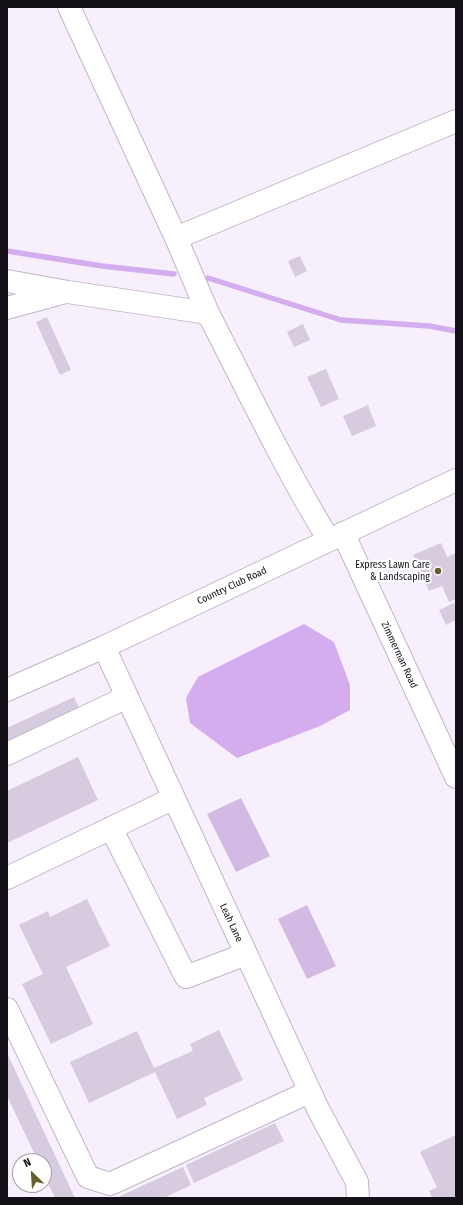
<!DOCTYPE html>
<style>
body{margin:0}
#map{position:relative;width:463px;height:1205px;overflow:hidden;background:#f7effc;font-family:"Fira Sans Condensed",sans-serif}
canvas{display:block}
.frame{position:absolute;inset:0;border:8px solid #141017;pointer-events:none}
.north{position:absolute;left:12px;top:1153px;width:40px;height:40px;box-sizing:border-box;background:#fff;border:1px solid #a19fa2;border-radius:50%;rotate:335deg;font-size:11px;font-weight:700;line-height:16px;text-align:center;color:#141017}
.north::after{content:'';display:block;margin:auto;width:14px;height:18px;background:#67602c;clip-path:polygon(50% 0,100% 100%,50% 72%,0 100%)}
</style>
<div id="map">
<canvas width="463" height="1205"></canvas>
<div class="frame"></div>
<div class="north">N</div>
</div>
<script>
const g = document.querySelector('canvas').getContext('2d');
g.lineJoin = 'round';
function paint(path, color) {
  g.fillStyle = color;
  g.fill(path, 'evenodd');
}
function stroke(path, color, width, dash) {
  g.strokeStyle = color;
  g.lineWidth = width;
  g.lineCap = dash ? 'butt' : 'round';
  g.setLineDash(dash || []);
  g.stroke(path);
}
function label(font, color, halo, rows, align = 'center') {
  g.font = font + ' "Fira Sans Condensed",sans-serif';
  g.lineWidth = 4;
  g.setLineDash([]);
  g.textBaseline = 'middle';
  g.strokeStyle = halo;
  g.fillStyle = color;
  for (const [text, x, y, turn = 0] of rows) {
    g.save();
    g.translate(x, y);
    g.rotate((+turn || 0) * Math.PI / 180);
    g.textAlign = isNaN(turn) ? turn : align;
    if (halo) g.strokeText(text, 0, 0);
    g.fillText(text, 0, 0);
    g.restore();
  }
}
const green = new Path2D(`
 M 241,798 L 270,856 L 236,872 L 207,814 Z
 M 307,905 L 336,966 L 307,979 L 278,919 Z`);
const water = new Path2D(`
 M 304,624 L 334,642 L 350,685 L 350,710 L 320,726 L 237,758 L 190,723 L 186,698 L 198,677 Z`);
const stream = new Path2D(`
 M 7,251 L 102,266 L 174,274
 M 208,278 L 341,320 L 429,326 L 456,331`);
const building = new Path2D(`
 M 300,256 L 307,271 L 295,277 L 288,261 Z
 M 47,317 L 71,370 L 60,375 L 36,322 Z
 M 303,324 L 310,340 L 294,347 L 287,332 Z
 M 326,369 L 339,399 L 321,407 L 307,377 Z
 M 368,405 L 376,426 L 352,436 L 343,416 Z
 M 441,543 L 447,557 L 456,553 L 456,599 L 449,602 L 442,586 L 429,591 L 413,555 Z
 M 454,603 L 456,607 L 456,620 L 446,625 L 439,610 Z
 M 74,697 L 82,714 L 7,749 L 7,728 Z
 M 78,757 L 98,800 L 7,843 L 7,791 Z
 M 87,899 L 110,946 L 66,967 L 93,1024 L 51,1044 L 22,984 L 43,974 L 19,925 L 48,911 L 50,917 Z
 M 219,1030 L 243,1080 L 204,1098 L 207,1105 L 177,1119 L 155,1072 L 89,1103 L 70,1062 L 137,1031 L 154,1068 L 193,1051 L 190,1044 Z
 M 7,1053 L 75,1198 L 55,1198 L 44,1175 L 44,1161 L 38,1161 L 7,1096 Z
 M 275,1123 L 284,1141 L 194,1183 L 186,1165 Z
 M 456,1135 L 456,1198 L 432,1198 L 429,1191 L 437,1187 L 420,1152 Z
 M 183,1167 L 191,1185 L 164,1198 L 116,1198 Z`);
const minor = new Path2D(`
 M 69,7 L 176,238 L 208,313
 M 176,238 L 456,121
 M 7,281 L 68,292 L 208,313 C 247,389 284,467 329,540
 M 7,308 L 62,293
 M 343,533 L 456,777
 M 104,647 L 318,1109 L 357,1182 L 358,1198
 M 7,690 L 104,647 L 456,480
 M 7,754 L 127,697
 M 111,828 L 186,977 L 246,954
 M 7,878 L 174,798
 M 7,1009 L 88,1177 L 110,1184 L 309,1092`);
const markers = [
 [438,571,4,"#67602c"]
];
const poiNames = [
 ["Express Lawn Care",430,565],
 ["& Landscaping",430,577]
];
const streetNames = [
 ["Country Club Road",232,586,-25],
 ["Zimmerman Road",399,655,65],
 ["Leah Lane",231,923,65]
];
paint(green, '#d2bae4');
paint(water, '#d4adef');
stroke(stream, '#d4adef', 5.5);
paint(building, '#d7cbdf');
stroke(minor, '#c0b5c9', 24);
stroke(minor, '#fff', 22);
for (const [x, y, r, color] of markers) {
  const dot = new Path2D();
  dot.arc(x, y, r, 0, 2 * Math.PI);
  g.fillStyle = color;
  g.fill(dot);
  stroke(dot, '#fff', 1.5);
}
label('10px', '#141017', '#fff', poiNames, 'right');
label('10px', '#141017', '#fff', streetNames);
</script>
